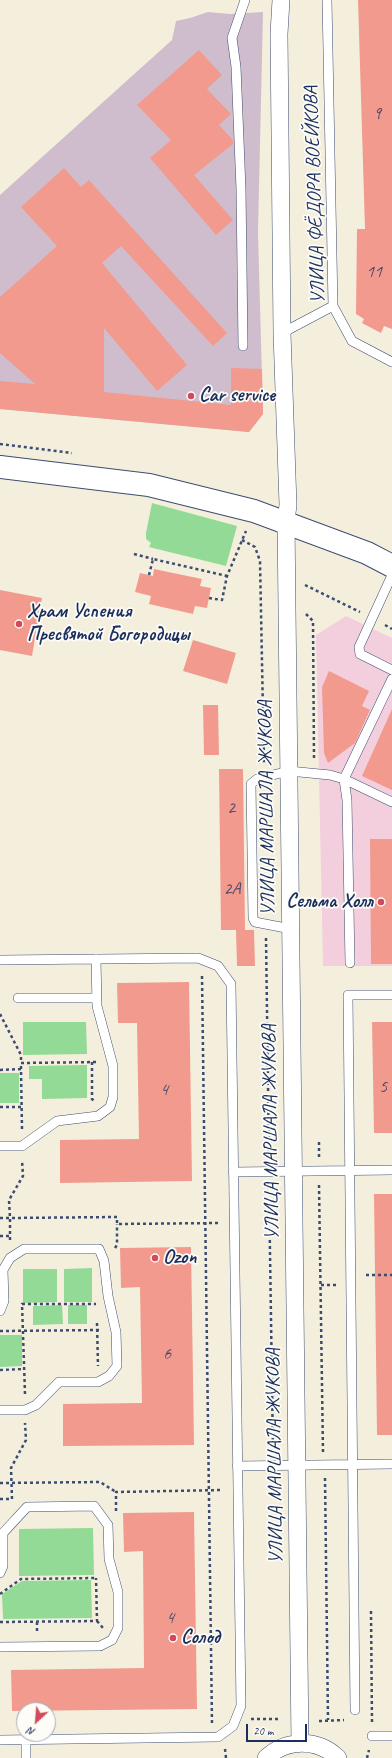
<!DOCTYPE html>
<meta charset="utf-8">
<style>
body{margin:0}
#map{position:relative;width:392px;height:1758px;overflow:hidden;background:#f4efdd;font-family:Caveat,sans-serif}
canvas{display:block}
.north{position:absolute;left:16px;top:1702px;width:40px;height:40px;box-sizing:border-box;background:#fdfcf7;border:1px solid #a3aaba;border-radius:50%;rotate:206deg;font-size:11px;font-weight:700;line-height:16px;text-align:center;color:#1b2f5e}
.north::after{content:'';display:block;margin:auto;width:14px;height:18px;background:#d1495b;clip-path:polygon(50% 0,100% 100%,50% 72%,0 100%)}
.scale{position:absolute;left:246px;top:1724px;width:61px;height:18px;box-sizing:border-box;border:2px solid #1b2f5e;border-top:0;padding-left:5px;font-size:12px;line-height:14px;white-space:nowrap;color:#1b2f5e;-webkit-text-stroke:3px #fdfcf7;paint-order:stroke}
</style>
<div id="map">
<canvas width="392" height="1758"></canvas>
<div class="north">N</div>
<div class="scale">20 m</div>
</div>
<script>
const g = document.querySelector('canvas').getContext('2d');
g.lineJoin = 'round';
function paint(path, color) {
  g.fillStyle = color;
  g.fill(path, 'evenodd');
}
function stroke(path, color, width, dash) {
  g.strokeStyle = color;
  g.lineWidth = width;
  g.lineCap = dash ? 'butt' : 'round';
  g.setLineDash(dash || []);
  g.stroke(path);
}
function label(font, color, halo, rows, align = 'center') {
  g.font = font + ' Caveat,sans-serif';
  g.lineWidth = 3.5;
  g.setLineDash([]);
  g.textBaseline = 'middle';
  g.strokeStyle = halo;
  g.fillStyle = color;
  for (const [text, x, y, turn = 0] of rows) {
    g.save();
    g.translate(x, y);
    g.rotate((+turn || 0) * Math.PI / 180);
    g.textAlign = isNaN(turn) ? turn : align;
    if (halo) g.strokeText(text, 0, 0);
    g.fillText(text, 0, 0);
    g.restore();
  }
}
const built = new Path2D(`
 M 346,616 L 392,638 L 392,966 L 323,966 L 316,635 Z`);
const industrial = new Path2D(`
 M 208,12 L 230,14 L 263,12 L 258,232 L 263,414 L 249,432 L 0,409 L 0,195 L 172,40 L 176,21 L 190,18 Z`);
const green = new Path2D(`
 M 152,503 L 237,526 L 226,566 L 149,547 L 151,543 L 146,539 L 146,533 Z
 M 23,1022 L 86,1022 L 87,1054 L 23,1055 Z
 M 87,1065 L 87,1098 L 42,1099 L 42,1079 L 29,1079 L 29,1066 Z
 M 0,1073 L 19,1073 L 19,1103 L 0,1103 Z
 M 92,1268 L 92,1302 L 64,1302 L 64,1269 Z
 M 23,1269 L 57,1269 L 57,1302 L 23,1303 Z
 M 62,1305 L 63,1324 L 33,1325 L 33,1306 Z
 M 87,1305 L 87,1324 L 68,1324 L 68,1305 Z
 M 0,1335 L 22,1335 L 22,1366 L 0,1367 Z
 M 93,1528 L 94,1575 L 19,1576 L 19,1529 Z
 M 91,1580 L 92,1618 L 3,1619 L 2,1594 L 22,1581 Z`);
const building = new Path2D(`
 M 358,0 L 392,0 L 392,329 L 384,326 L 381,333 L 362,323 L 364,319 L 356,314 L 357,229 L 365,229 Z
 M 199,50 L 222,75 L 207,89 L 231,114 L 219,125 L 233,140 L 233,144 L 194,175 L 233,220 L 216,235 L 150,158 L 171,140 L 137,105 Z
 M 64,168 L 81,187 L 89,180 L 227,333 L 213,346 L 121,246 L 102,263 L 187,365 L 157,391 L 104,328 L 104,392 L 231,405 L 231,368 L 262,369 L 263,414 L 249,432 L 0,409 L 0,381 L 35,384 L 0,353 L 0,297 L 57,246 L 21,207 Z
 M 154,569 L 202,579 L 200,586 L 211,588 L 207,608 L 195,606 L 193,614 L 149,604 L 151,596 L 135,592 L 140,573 L 153,576 Z
 M 0,590 L 42,598 L 32,656 L 0,650 Z
 M 193,640 L 236,653 L 227,684 L 183,671 Z
 M 329,671 L 369,691 L 362,706 L 370,710 L 355,743 L 328,763 L 324,753 L 322,687 Z
 M 203,705 L 218,705 L 219,755 L 204,755 Z
 M 392,709 L 392,790 L 362,776 Z
 M 219,769 L 243,769 L 245,930 L 221,930 Z
 M 370,839 L 392,839 L 392,964 L 371,964 Z
 M 236,930 L 254,930 L 255,966 L 237,966 Z
 M 189,982 L 192,1181 L 60,1183 L 60,1140 L 139,1139 L 137,1023 L 118,1023 L 117,983 Z
 M 372,1022 L 392,1022 L 392,1133 L 374,1133 Z
 M 374,1194 L 392,1194 L 392,1435 L 377,1435 Z
 M 191,1247 L 194,1445 L 63,1446 L 63,1404 L 142,1403 L 140,1287 L 121,1288 L 120,1248 Z
 M 194,1512 L 197,1709 L 12,1711 L 11,1670 L 144,1668 L 143,1551 L 124,1552 L 123,1513 Z`);
const path = new Path2D(`
 M 0,444 L 72,453
 M 242,540 L 255,547 L 260,561 L 264,763
 M 134,554 L 153,559
 M 149,575 L 153,559 L 227,576
 M 305,585 L 360,612
 M 209,598 L 222,600 L 227,576 L 246,531
 M 306,614 L 313,621 L 314,758
 M 385,625 L 392,629
 M 266,938 L 269,1157
 M 202,976 L 212,1723
 M 0,1014 L 21,1055 L 21,1063
 M 92,1062 L 92,1099 L 94,1101
 M 21,1069 L 21,1063 L 98,1062
 M 0,1070 L 21,1069 L 22,1129
 M 0,1107 L 22,1107
 M 319,1142 L 319,1158
 M 319,1185 L 323,1452
 M 269,1186 L 273,1451
 M 0,1218 L 10,1218 L 9,1200 L 23,1176 L 22,1160
 M 0,1236 L 10,1236
 M 10,1240 L 10,1218 L 117,1217 L 117,1224 L 219,1223
 M 115,1248 L 117,1245 L 117,1224
 M 366,1275 L 392,1275
 M 321,1285 L 338,1285
 M 97,1323 L 98,1366
 M 0,1331 L 101,1330
 M 0,1370 L 24,1369
 M 25,1394 L 22,1304 L 96,1304
 M 325,1478 L 328,1720
 M 0,1483 L 100,1482 L 116,1492
 M 0,1499 L 12,1499 L 11,1468 L 26,1440 L 25,1423
 M 116,1511 L 116,1492 L 223,1490
 M 0,1594 L 21,1579 L 97,1578
 M 371,1611 L 372,1722
 M 97,1621 L 103,1628
 M 0,1622 L 97,1621 L 96,1578
 M 37,1622 L 37,1632
 M 251,1719 L 281,1719
 M 319,1721 L 344,1720
 M 225,1749 L 226,1758
 M 367,1758 L 369,1750`);
const service = new Path2D(`
 M 327,0 L 333,306 L 352,341 L 392,362
 M 282,333 L 333,306
 M 243,346 L 241,189 L 236,67 L 232,38 L 245,0
 M 392,575 L 359,647 L 360,654 L 392,670
 M 291,929 L 260,923 L 255,922 L 253,918 L 251,784 L 257,779 L 289,771 L 330,775 L 344,779 L 392,802
 M 0,960 L 198,958 L 218,966 L 231,984 L 241,1706 L 233,1726 L 218,1737 L 0,1740
 M 350,963 L 347,800 L 344,779 L 392,679
 M 18,998 L 96,998
 M 0,1146 L 22,1146 L 57,1121 L 98,1116 L 110,1107 L 113,1097 L 113,1066 L 97,1006 L 96,959
 M 233,1172 L 392,1170
 M 0,1311 L 4,1301 L 3,1270 L 10,1258 L 24,1249 L 99,1249 L 104,1261 L 108,1296 L 116,1332 L 117,1366 L 109,1376 L 98,1382 L 59,1382 L 36,1405 L 25,1410 L 0,1410
 M 237,1466 L 392,1464
 M 0,1573 L 3,1566 L 3,1533 L 27,1507 L 94,1506 L 108,1525 L 109,1559 L 118,1592 L 118,1628 L 112,1640 L 100,1646 L 0,1647
 M 355,1710 L 348,995 L 392,995
 M 372,1736 L 392,1736
 M 26,1739 L 26,1758`);
const minor = new Path2D(`
 M 281,0 L 279,34 L 282,333 L 288,505 L 286,521 L 300,1743
 M 266,1758 C 286,1739 317,1738 338,1758`);
const secondary = new Path2D(`
 M 0,467 L 149,485 L 254,511 L 367,553 L 392,566`);
const markers = [
 [191,396,4,"#d1495b"],
 [19,624,4,"#d1495b"],
 [381,902,4,"#d1495b"],
 [155,1258,4,"#d1495b"],
 [173,1638,4,"#d1495b"]
];
const numberNames = [
 ["9",377,114],
 ["11",374,272],
 ["2",231,808],
 ["2А",232,889],
 ["5",383,1087],
 ["4",164,1090],
 ["6",167,1354],
 ["4",170,1618]
];
const streetNames = [
 ["УЛИЦА ФЁДОРА ВОЕЙКОВА",315,195,-92],
 ["УЛИЦА МАРШАЛА ЖУКОВА",267,808,-91],
 ["УЛИЦА МАРШАЛА ЖУКОВА",271,1132,-91],
 ["УЛИЦА МАРШАЛА ЖУКОВА",275,1456,-91]
];
const poiNames = [
 ["Car service",199,396],
 ["Храм Успения",27,612],
 ["Пресвятой Богородицы",27,635],
 ["Сельма Холл",373,902,"right"],
 ["Ozon",163,1258],
 ["Солод",181,1638]
];
paint(built, '#f3cfde');
paint(industrial, '#cfbdce');
paint(green, '#92da95');
paint(building, '#f29a8d');
stroke(service, '#3c4c71', 10);
stroke(minor, '#3c4c71', 18);
stroke(secondary, '#3c4c71', 24);
stroke(path, '#3c4c71', 2.5, [3, 3]);
stroke(service, '#fff', 9);
stroke(minor, '#fff', 17);
stroke(secondary, '#fff', 22);
for (const [x, y, r, color] of markers) {
  const dot = new Path2D();
  dot.arc(x, y, r, 0, 2 * Math.PI);
  g.fillStyle = color;
  g.fill(dot);
  stroke(dot, '#fdfcf7', 1.5);
}
label('18px', '#514a6a', null, numberNames);
label('20px', '#1b2f5e', '#fdfcf7', streetNames);
label('bold 20px', '#1b2f5e', '#fdfcf7', poiNames, 'left');
</script>
